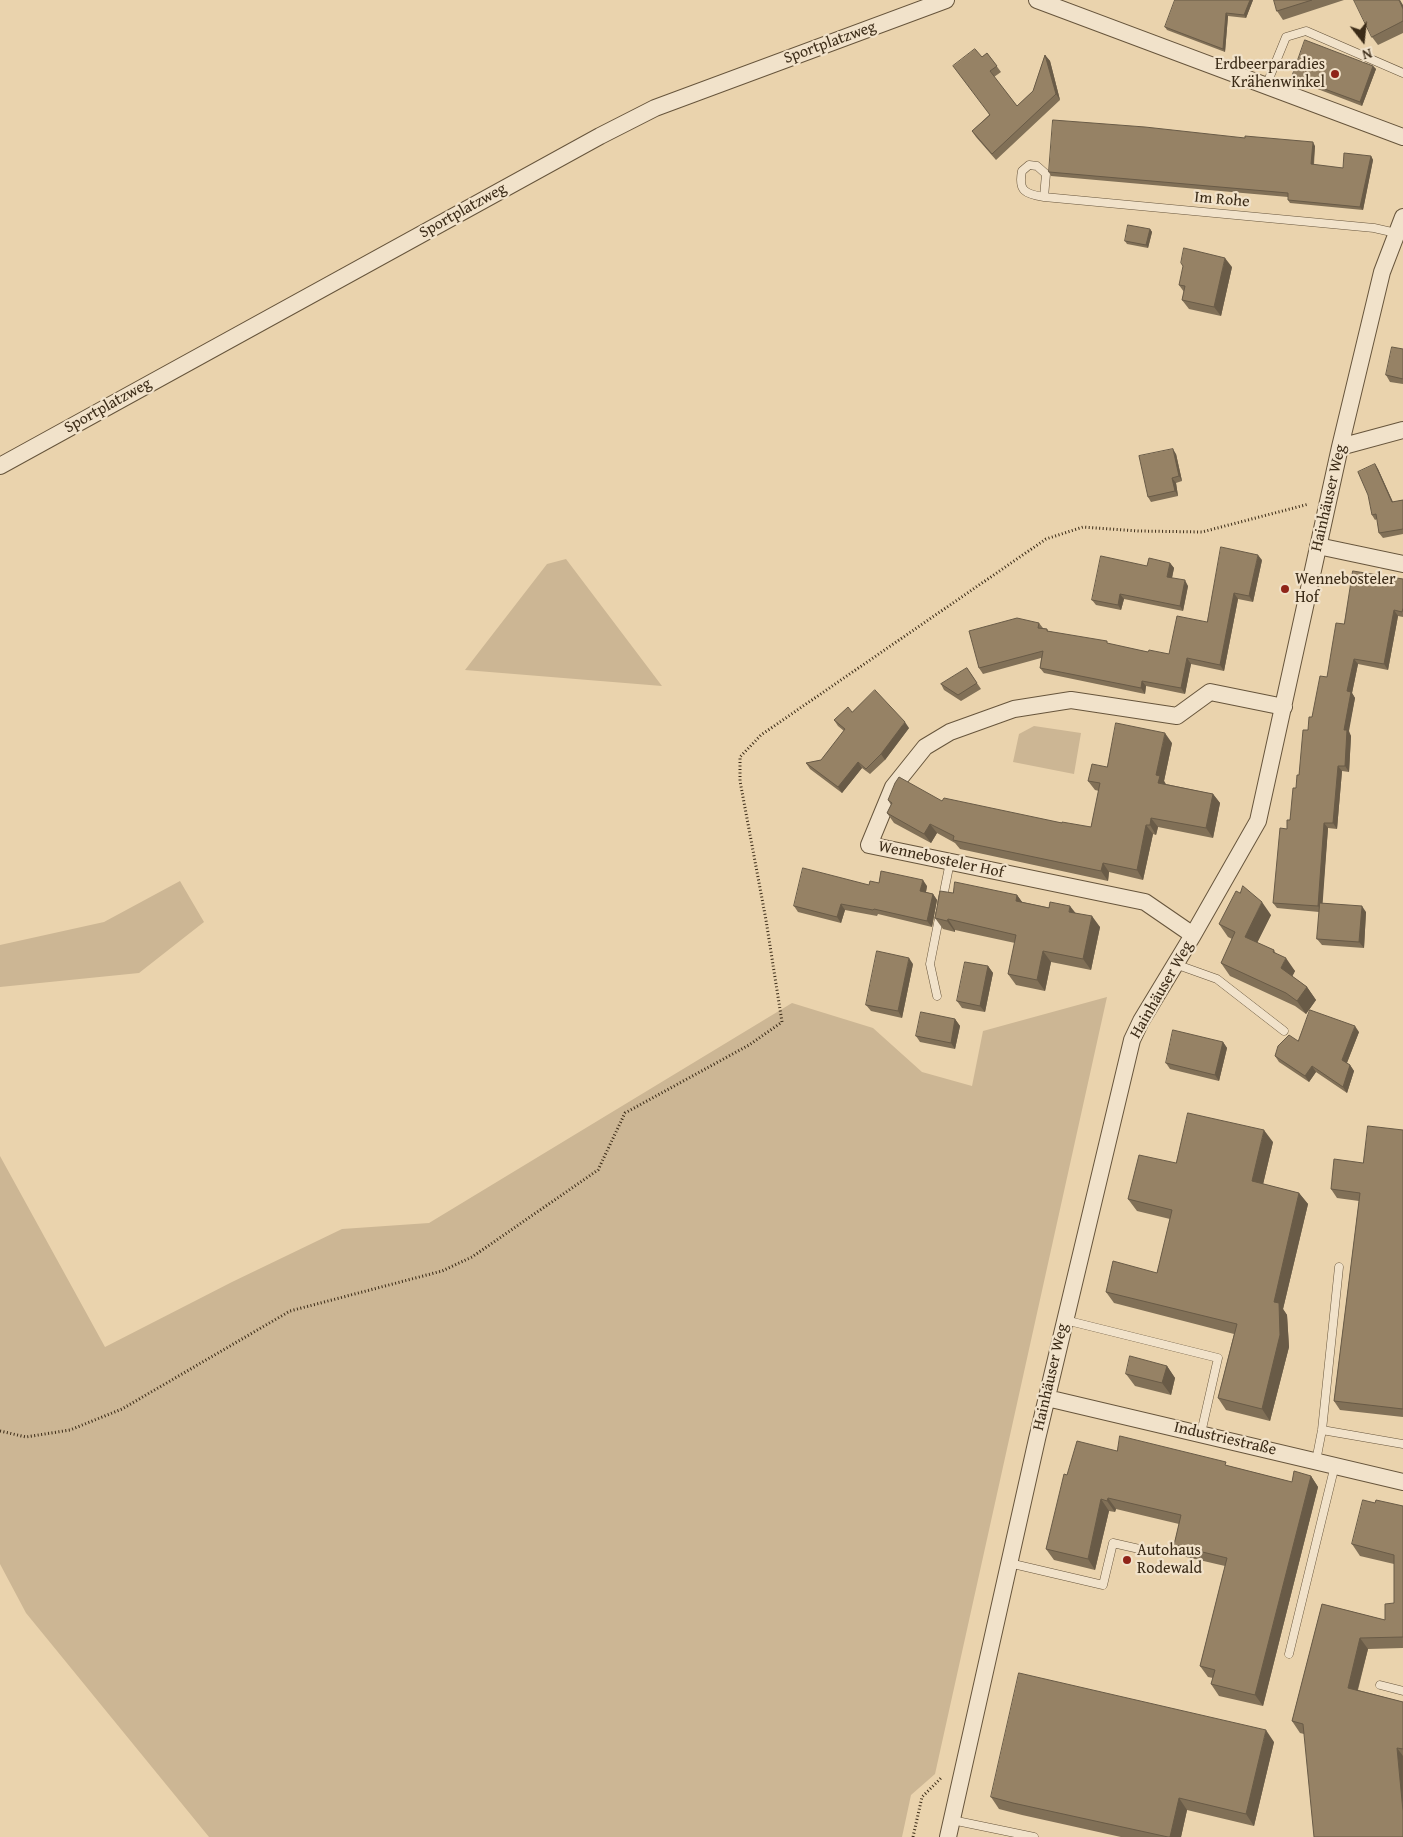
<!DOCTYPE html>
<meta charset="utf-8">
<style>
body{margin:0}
#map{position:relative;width:1403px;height:1837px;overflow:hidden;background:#ead3ad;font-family:"Gentium Book Plus",serif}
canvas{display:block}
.north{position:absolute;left:1338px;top:15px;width:50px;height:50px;-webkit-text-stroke:4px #f1e2ca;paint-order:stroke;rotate:164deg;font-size:14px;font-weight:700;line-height:20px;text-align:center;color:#3b2b17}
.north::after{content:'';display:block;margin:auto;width:18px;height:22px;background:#3b2b17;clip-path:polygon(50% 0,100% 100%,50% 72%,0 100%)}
</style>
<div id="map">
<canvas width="1403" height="1837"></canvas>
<div class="north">N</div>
</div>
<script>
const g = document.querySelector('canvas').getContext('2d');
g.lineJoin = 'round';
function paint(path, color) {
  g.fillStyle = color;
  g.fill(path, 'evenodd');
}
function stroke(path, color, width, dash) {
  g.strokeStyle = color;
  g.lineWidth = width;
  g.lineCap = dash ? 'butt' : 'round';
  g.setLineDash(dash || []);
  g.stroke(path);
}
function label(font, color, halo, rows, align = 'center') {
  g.font = font + ' "Gentium Book Plus",serif';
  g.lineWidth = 4.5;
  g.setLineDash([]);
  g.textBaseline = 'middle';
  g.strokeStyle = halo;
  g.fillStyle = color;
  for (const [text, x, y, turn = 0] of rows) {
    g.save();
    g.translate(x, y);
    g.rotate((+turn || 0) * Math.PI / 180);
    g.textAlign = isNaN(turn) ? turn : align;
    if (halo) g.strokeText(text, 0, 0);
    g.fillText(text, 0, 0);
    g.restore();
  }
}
const green = new Path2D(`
 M 566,559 L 662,686 L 465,670 L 547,564 Z
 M 1034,726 L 1081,733 L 1074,774 L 1013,762 L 1019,734 Z
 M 180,881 L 204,922 L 139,973 L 0,987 L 0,945 L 104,922 Z
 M 1107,997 L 935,1774 L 911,1795 L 902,1837 L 209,1837 L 26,1613 L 0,1564 L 0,1156 L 105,1347 L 232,1282 L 342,1229 L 429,1223 L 792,1003 L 873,1028 L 922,1072 L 972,1086 L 983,1031 Z`);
const path = new Path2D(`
 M 0,1431 L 26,1437 L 70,1430 L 122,1409 L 290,1311 L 442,1271 L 472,1257 L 598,1170 L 625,1113 L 749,1045 L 782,1022 L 766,920 L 740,781 L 740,757 L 761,735 L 1046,539 L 1083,527 L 1139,531 L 1202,532 L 1309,504
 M 913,1837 L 922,1797 L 942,1777`);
const lane = new Path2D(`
 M 1266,86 L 1286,37 L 1306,31 L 1403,73
 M 1044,197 C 1025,194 1018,191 1022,171 L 1029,165 L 1037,166 L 1046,174 L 1044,197 L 1374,228 L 1396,233
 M 942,902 L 950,862
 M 1175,964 L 1217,979 L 1284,1031
 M 937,996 L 930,964 L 940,913
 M 1065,1320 L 1218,1358 L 1201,1433
 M 1322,1430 L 1403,1444
 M 1316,1461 L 1322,1430 L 1339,1267
 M 1009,1563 L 1103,1585 L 1113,1543 L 1148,1551
 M 1289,1654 L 1335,1465
 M 1380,1685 L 1403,1691
 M 952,1820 L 1034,1837`);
const street = new Path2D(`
 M 1037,0 L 1403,137
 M 1340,447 L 1403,430
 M 0,466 L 600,136 L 655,108 L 946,0
 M 1318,546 L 1403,564
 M 1193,935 L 1145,902 L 869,845 L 893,787 L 925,747 L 950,732 L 1014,709 L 1071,700 L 1177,716 L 1210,692 L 1284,707
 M 1047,1398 L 1403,1482
 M 948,1837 L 1037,1439 L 1132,1040 L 1141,1021 L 1193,935 L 1258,821 L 1340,447 L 1382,272 L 1403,217`);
const wall = new Path2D(`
 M 1253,0 L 1246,18 L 1228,16 L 1225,52 L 1167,30 L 1165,27 Z
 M 1274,0 L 1344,0 L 1283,20 L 1277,11 Z
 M 1403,5 L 1403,33 L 1378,45 L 1372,37 Z
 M 987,53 L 1001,72 L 994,77 L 1017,106 L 1033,91 L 1045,55 L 1050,61 L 1060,100 L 996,160 L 976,137 L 972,131 L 989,115 L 982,57 Z
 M 1373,66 L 1376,69 L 1362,106 L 1294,80 L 1292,77 Z
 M 1315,146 L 1314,165 L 1343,168 L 1371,156 L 1373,160 L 1363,210 L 1290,203 L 1288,200 L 1288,197 L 1051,176 L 1049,172 Z
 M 1150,229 L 1152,232 L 1148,248 L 1127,244 L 1125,241 Z
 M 1232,267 L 1221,316 L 1189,309 L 1182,300 L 1184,292 L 1179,285 Z
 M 1403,349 L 1403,384 L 1390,382 L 1386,375 Z
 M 1176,454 L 1182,481 L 1176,483 L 1178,496 L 1151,502 L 1148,497 Z
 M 1375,464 L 1378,469 L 1393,502 L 1403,500 L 1403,534 L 1383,538 L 1379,533 L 1377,519 L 1375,520 L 1372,515 Z
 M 1262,560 L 1253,602 L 1238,599 L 1224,671 L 1191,664 L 1185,694 L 1146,686 L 1145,694 L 1044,673 L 1040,668 L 1041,658 L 983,674 L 979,668 L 1039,623 L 1043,628 L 1047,629 L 1048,631 L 1148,652 L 1169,654 L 1207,622 Z
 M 1170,563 L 1174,568 L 1172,578 L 1188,586 L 1183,611 L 1124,599 L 1121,610 L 1096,605 L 1092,600 L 1147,566 Z
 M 1403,579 L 1403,617 L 1398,616 L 1388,670 L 1358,664 L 1352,693 L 1355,698 L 1348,732 L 1351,736 L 1349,772 L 1342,771 L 1337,829 L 1328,828 L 1322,903 L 1366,912 L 1364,948 L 1322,945 L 1317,939 L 1319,912 L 1277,908 L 1273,903 L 1287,829 L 1290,820 L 1308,730 L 1312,717 L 1327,677 L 1344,624 Z
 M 967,668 L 981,689 L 961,701 L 944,690 L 941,684 Z
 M 852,712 L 909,728 L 885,760 L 870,774 L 862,768 L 842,793 L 810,769 L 806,763 L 821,760 L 844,731 L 838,726 L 834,720 Z
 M 1172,743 L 1164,781 L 1166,784 L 1213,794 L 1220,803 L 1213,838 L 1158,827 L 1156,835 L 1153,834 L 1143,880 L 1109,872 L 1108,881 L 960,849 L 955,843 L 937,833 L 931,843 L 894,823 L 887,813 L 891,805 L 888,800 L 942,801 L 1062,823 L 1091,827 L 1099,791 L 1095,790 L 1088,781 L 1107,767 Z
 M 879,883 L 927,886 L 926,892 L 933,894 L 937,900 L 932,927 L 878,914 L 877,916 L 845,910 L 841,923 L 798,912 L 794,906 L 869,885 Z
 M 953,893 L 1017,895 L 1022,902 L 1075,913 L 1100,927 L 1091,970 L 1051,962 L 1045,991 L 1016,985 L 1008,974 L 1015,943 L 955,930 L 955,932 L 943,929 L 935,918 Z
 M 1271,915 L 1257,943 L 1274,950 L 1276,954 L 1295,971 L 1292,976 L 1307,987 L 1316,1000 L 1306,1014 L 1295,1006 L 1230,976 L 1221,963 L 1232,939 L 1228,937 L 1219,924 Z
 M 913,964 L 902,1018 L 871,1011 L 866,1005 Z
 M 988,966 L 993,973 L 985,1012 L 962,1008 L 957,1001 Z
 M 955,1019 L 960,1026 L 955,1049 L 920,1042 L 916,1036 Z
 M 1359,1032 L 1347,1063 L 1350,1065 L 1354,1071 L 1347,1093 L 1316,1072 L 1309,1082 L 1279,1062 L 1275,1056 L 1298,1041 Z
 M 1223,1042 L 1227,1048 L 1219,1081 L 1170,1069 L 1166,1063 Z
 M 1403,1130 L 1403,1417 L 1340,1410 L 1334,1401 L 1359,1201 L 1337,1198 L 1331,1189 Z
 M 1273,1142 L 1263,1184 L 1299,1193 L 1308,1204 L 1283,1309 L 1287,1315 L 1289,1347 L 1270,1421 L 1226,1410 L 1218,1398 L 1234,1334 L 1114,1303 L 1106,1292 L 1157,1273 L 1170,1219 L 1137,1211 L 1128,1199 L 1176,1163 Z
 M 1167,1366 L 1175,1378 L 1171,1395 L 1135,1386 L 1126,1374 Z
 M 1117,1451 L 1229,1466 L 1292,1482 L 1311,1476 L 1318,1487 L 1263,1706 L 1219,1696 L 1211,1684 L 1213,1678 L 1208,1677 L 1200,1666 L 1225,1566 L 1182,1556 L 1174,1545 L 1179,1524 L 1116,1509 L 1115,1512 L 1109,1511 L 1095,1570 L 1054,1560 L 1046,1549 L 1067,1475 Z
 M 1375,1503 L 1403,1506 L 1403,1648 L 1368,1649 L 1358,1690 L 1403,1702 L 1403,1837 L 1304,1734 L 1300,1733 L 1292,1721 L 1322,1604 L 1385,1620 L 1394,1603 L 1394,1564 L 1360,1556 L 1352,1544 Z
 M 1274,1742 L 1254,1826 L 1187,1810 L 1181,1837 L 1121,1837 L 1022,1815 L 999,1809 L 991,1797 Z`);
const shadedWall = new Path2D(`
 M 1250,0 L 1253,0 L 1246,18 L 1244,15 Z
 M 1399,0 L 1400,0 L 1403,5 L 1403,9 Z
 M 1226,13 L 1228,16 L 1225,52 L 1223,49 Z
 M 1045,55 L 1050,61 L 1060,100 L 1056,94 Z
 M 1373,66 L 1376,69 L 1362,106 L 1360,102 Z
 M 1313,142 L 1315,146 L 1313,168 L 1311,164 Z
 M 1371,156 L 1373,160 L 1363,210 L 1360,207 Z
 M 1150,229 L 1152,232 L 1148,248 L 1146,245 Z
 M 1225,258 L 1232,267 L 1221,316 L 1214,307 Z
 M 1173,449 L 1176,454 L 1182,481 L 1179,476 Z
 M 1375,464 L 1378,469 L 1395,507 L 1392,502 Z
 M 1172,478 L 1176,483 L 1178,496 L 1175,491 Z
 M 1258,555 L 1262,560 L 1253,602 L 1249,596 Z
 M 1170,563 L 1174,568 L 1171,582 L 1167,577 Z
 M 1185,580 L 1188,586 L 1183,611 L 1180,606 Z
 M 1234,593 L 1238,599 L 1224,671 L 1220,665 Z
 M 1120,594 L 1124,599 L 1121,610 L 1118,605 Z
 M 1394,610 L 1398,616 L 1388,670 L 1384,664 Z
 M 1187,658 L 1191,664 L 1185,694 L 1181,688 Z
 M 1354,659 L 1358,664 L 1352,693 L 1355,698 L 1349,731 L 1351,736 L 1349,772 L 1345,766 L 1344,730 L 1347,691 Z
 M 1142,681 L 1146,686 L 1145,694 L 1141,688 Z
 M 905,722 L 909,728 L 885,760 L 881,754 Z
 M 1165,733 L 1172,743 L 1164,781 L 1166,785 L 1158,783 L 1156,775 Z
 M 858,762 L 862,768 L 842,793 L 838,787 Z
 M 1338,766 L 1342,771 L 1337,829 L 1333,823 Z
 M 1213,794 L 1220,803 L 1213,838 L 1206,828 Z
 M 1151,818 L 1158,827 L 1156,835 L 1150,825 Z
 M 1324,823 L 1328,828 L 1322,912 L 1318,906 Z
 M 930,824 L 937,833 L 931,843 L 924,834 Z
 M 1146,825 L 1153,834 L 1143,880 L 1137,870 Z
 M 1103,863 L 1109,872 L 1108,881 L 1101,871 Z
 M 923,880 L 927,886 L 925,897 L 920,891 Z
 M 933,894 L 937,900 L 932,927 L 927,921 Z
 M 1017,895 L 1025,906 L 1016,901 Z
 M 1262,902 L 1271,915 L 1254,949 L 1245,937 Z
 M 841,904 L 845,910 L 841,923 L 837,917 Z
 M 1070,906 L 1078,916 L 1069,912 Z
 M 1362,906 L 1366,912 L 1364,948 L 1359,942 Z
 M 1092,916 L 1100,927 L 1091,970 L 1083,959 Z
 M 948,919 L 955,930 L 955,932 L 947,921 Z
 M 1043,951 L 1051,962 L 1045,991 L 1037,980 Z
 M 909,958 L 913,964 L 902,1018 L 898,1011 Z
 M 1286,958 L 1295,971 L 1290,981 L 1281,968 Z
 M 988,966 L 993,973 L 985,1012 L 980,1006 Z
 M 1307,987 L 1316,1000 L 1306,1014 L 1297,1001 Z
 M 955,1019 L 960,1026 L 955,1049 L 951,1043 Z
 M 1355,1026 L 1359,1032 L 1346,1065 L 1342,1060 Z
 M 1223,1042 L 1227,1048 L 1219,1081 L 1215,1075 Z
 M 1350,1065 L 1354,1071 L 1347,1093 L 1343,1087 Z
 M 1312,1066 L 1316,1072 L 1309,1082 L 1305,1076 Z
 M 1264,1130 L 1273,1142 L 1261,1193 L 1252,1181 Z
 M 1299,1193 L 1308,1204 L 1283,1309 L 1287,1315 L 1289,1347 L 1270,1421 L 1262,1409 L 1274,1302 Z
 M 1167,1366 L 1175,1378 L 1171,1395 L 1162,1383 Z
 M 1311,1476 L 1318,1487 L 1263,1706 L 1255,1695 Z
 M 1108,1498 L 1116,1509 L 1115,1512 L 1107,1501 Z
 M 1101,1499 L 1109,1511 L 1095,1570 L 1088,1559 Z
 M 1360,1638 L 1368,1649 L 1355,1699 L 1348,1688 Z
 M 1266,1730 L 1274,1742 L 1254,1826 L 1246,1814 Z
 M 1397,1748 L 1403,1756 L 1403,1811 Z
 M 1179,1798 L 1187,1810 L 1181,1837 L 1170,1837 Z`);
const building = new Path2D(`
 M 1175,0 L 1250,0 L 1244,15 L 1226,13 L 1223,49 L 1165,27 Z
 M 1274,0 L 1312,0 L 1277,11 Z
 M 1354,0 L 1399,0 L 1403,9 L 1403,21 L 1372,37 Z
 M 1305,40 L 1373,66 L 1360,102 L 1292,77 Z
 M 975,49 L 982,57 L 987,53 L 997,66 L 990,71 L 1017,106 L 1033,91 L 1045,55 L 1056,94 L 992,154 L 972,131 L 990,115 L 953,66 Z
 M 1053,120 L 1145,127 L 1245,138 L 1245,136 L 1313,142 L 1311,164 L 1343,168 L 1344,153 L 1371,156 L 1360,207 L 1288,200 L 1288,193 L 1049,172 Z
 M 1128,225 L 1150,229 L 1146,245 L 1125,241 Z
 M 1184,248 L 1225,258 L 1214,307 L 1182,300 L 1185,286 L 1179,285 L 1183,266 L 1181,263 Z
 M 1392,347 L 1403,349 L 1403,379 L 1386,375 Z
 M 1173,449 L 1179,476 L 1172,478 L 1175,491 L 1148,497 L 1139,456 Z
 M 1375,464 L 1392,502 L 1403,500 L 1403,529 L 1379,533 L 1376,514 L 1372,515 L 1368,495 L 1358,472 Z
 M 1221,547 L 1258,555 L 1249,596 L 1234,593 L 1220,665 L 1187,658 L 1181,688 L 1142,681 L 1141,688 L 1040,668 L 1043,651 L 979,668 L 969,631 L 1017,618 L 1039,623 L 1038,628 L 1047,629 L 1047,631 L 1107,641 L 1107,643 L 1148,652 L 1149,650 L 1169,654 L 1177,616 L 1207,622 Z
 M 1101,556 L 1147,566 L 1149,558 L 1170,563 L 1167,577 L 1185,580 L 1180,606 L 1120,594 L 1118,605 L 1092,600 Z
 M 1353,571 L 1403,579 L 1403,608 L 1402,612 L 1394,610 L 1384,664 L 1354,659 L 1347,691 L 1351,692 L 1344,730 L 1347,730 L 1345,766 L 1338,766 L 1333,823 L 1324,823 L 1318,906 L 1273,903 L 1280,828 L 1287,829 L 1287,820 L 1290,820 L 1293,788 L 1296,788 L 1297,775 L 1299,775 L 1303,730 L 1308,730 L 1309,717 L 1312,717 L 1320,676 L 1327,677 L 1336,623 L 1344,624 Z
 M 967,668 L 977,683 L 958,695 L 941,684 Z
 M 875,690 L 905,722 L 881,754 L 866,769 L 858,762 L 838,787 L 806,763 L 821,760 L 845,729 L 834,720 L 848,707 L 852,712 Z
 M 1116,723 L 1165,733 L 1156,775 L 1160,776 L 1158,783 L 1213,794 L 1206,828 L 1151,818 L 1150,825 L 1146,825 L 1137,870 L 1103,863 L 1101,871 L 953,840 L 954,836 L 930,824 L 924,834 L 887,813 L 892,803 L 888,800 L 895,783 L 899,777 L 942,801 L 944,798 L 1062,823 L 1062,822 L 1091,827 L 1100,783 L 1088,781 L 1092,764 L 1107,767 Z
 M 803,868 L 869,885 L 870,881 L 879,883 L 881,871 L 923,880 L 920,891 L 933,894 L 927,921 L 874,909 L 873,910 L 841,904 L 837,917 L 794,906 Z
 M 955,882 L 1017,895 L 1016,901 L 1049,908 L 1050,902 L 1070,906 L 1069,912 L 1092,916 L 1083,959 L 1043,951 L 1037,980 L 1008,974 L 1016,935 L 948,919 L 947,921 L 935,918 L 940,891 L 953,893 Z
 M 1243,886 L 1262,902 L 1245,937 L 1274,950 L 1273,952 L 1286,958 L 1281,968 L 1307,987 L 1297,1001 L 1286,993 L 1221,963 L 1235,932 L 1219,924 L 1236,891 L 1240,893 Z
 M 1320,903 L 1362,906 L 1359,942 L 1317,939 Z
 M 877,951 L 909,958 L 898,1011 L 866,1005 Z
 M 965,962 L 988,966 L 980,1006 L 957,1001 Z
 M 1310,1010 L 1355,1026 L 1342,1060 L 1350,1065 L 1343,1087 L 1312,1066 L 1305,1076 L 1275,1056 L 1278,1046 L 1289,1035 L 1298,1041 Z
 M 921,1012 L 955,1019 L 951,1043 L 916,1036 Z
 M 1173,1030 L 1223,1042 L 1215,1075 L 1166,1063 Z
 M 1188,1113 L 1264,1130 L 1252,1181 L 1299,1193 L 1274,1302 L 1279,1303 L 1280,1335 L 1262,1409 L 1218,1398 L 1237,1324 L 1106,1292 L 1113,1261 L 1157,1273 L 1172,1210 L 1128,1199 L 1139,1155 L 1176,1163 Z
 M 1368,1126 L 1403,1130 L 1403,1409 L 1334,1401 L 1360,1193 L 1331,1189 L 1334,1159 L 1363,1163 Z
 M 1130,1356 L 1167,1366 L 1162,1383 L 1126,1374 Z
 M 1120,1436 L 1226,1462 L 1225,1465 L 1292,1482 L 1294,1471 L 1311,1476 L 1255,1695 L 1211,1684 L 1215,1670 L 1200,1666 L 1227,1558 L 1174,1545 L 1181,1515 L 1108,1498 L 1107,1501 L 1101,1499 L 1088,1559 L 1046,1549 L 1064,1474 L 1067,1475 L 1077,1441 L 1117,1451 Z
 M 1363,1500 L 1375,1503 L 1376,1500 L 1403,1506 L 1403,1637 L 1360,1638 L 1348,1688 L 1403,1702 L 1403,1749 L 1397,1748 L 1403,1811 L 1403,1837 L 1314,1837 L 1303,1724 L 1292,1721 L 1322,1604 L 1385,1620 L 1385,1604 L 1394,1603 L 1394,1555 L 1352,1544 Z
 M 1019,1673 L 1266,1730 L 1246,1814 L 1179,1798 L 1170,1837 L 1168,1837 L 1013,1803 L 991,1797 Z`);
const markers = [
 [1335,74,5,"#8f2418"],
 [1285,589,5,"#8f2418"],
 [1127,1560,5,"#8f2418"]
];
const streetNames = [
 ["Sportplatzweg",830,43,-20],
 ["Im Rohe",1222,200,5],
 ["Sportplatzweg",463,211,-29],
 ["Sportplatzweg",108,406,-29],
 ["Hainhäuser Weg",1329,498,-77],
 ["Wennebosteler Hof",941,860,12],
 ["Hainhäuser Weg",1162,990,-60],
 ["Hainhäuser Weg",1051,1377,-77],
 ["Industriestraße",1225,1439,13]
];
const poiNames = [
 ["Erdbeerparadies",1325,65,"right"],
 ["Krähenwinkel",1325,83,"right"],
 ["Wennebosteler",1295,580],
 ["Hof",1295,598],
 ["Autohaus",1137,1551],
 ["Rodewald",1137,1569]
];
paint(green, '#ccb694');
stroke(lane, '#67553c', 9);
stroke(street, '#67553c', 18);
stroke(path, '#3b2b17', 3, [1, 2.5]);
stroke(lane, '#f1e2ca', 8);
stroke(street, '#f1e2ca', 16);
paint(wall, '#817057');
paint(shadedWall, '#695b47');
paint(building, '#968265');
stroke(building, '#695b47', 1);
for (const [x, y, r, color] of markers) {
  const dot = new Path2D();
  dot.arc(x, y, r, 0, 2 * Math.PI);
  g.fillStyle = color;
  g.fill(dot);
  stroke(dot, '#f1e2ca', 2);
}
label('16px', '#3b2b17', '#f1e2ca', streetNames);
label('16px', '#3b2b17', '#f1e2ca', poiNames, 'left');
</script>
